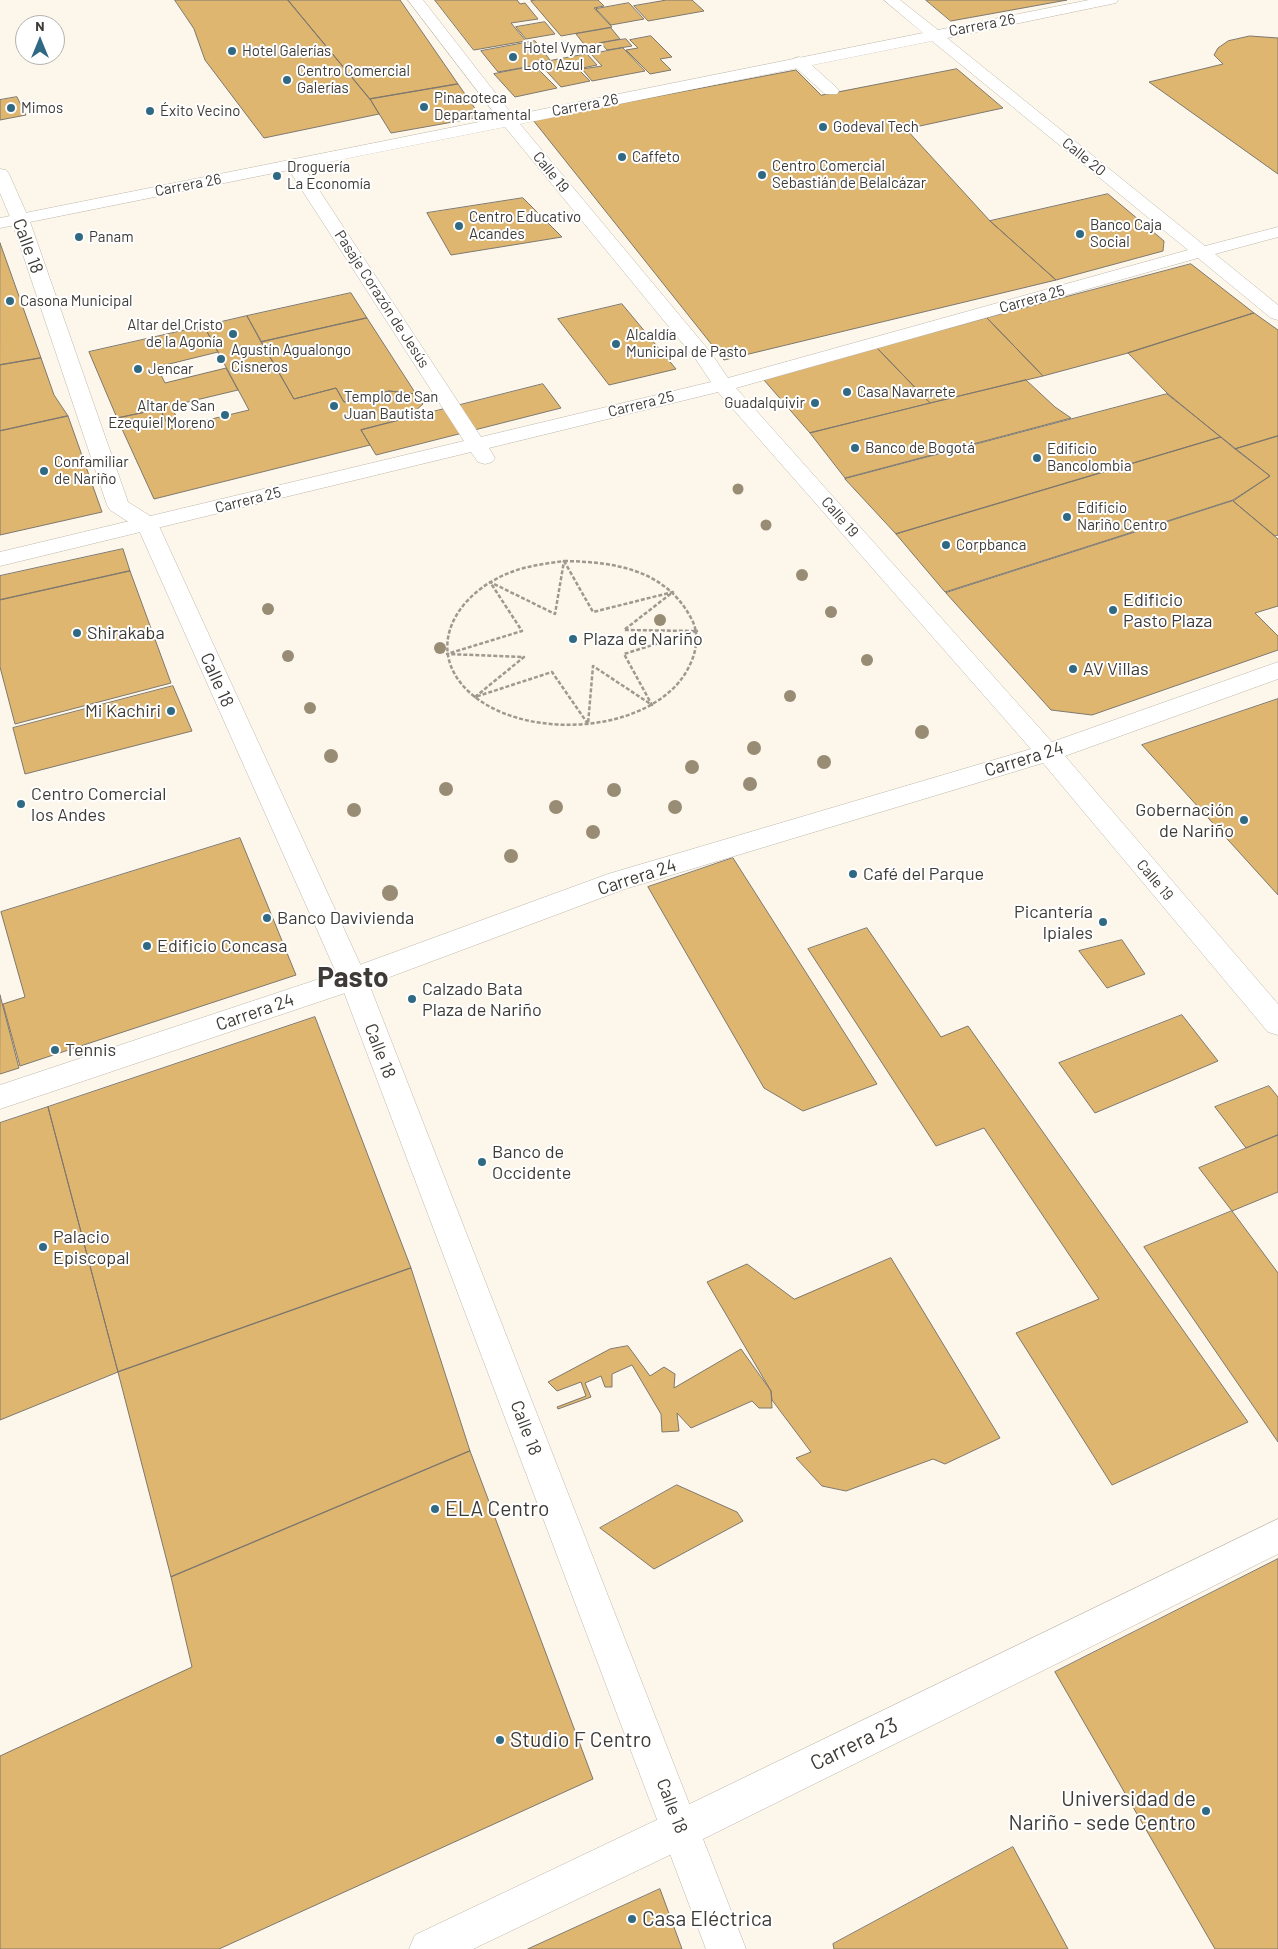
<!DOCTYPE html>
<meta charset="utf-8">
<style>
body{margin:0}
#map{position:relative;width:1278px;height:1949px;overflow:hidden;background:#fdf6ea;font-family:Barlow,sans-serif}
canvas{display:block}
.north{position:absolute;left:15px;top:15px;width:50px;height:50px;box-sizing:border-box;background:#fff;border:1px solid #b2b1af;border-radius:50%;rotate:0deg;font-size:14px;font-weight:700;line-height:20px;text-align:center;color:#3e3b37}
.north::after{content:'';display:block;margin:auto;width:18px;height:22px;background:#306983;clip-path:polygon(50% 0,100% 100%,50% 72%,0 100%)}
</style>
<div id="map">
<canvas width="1278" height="1949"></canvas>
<div class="north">N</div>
</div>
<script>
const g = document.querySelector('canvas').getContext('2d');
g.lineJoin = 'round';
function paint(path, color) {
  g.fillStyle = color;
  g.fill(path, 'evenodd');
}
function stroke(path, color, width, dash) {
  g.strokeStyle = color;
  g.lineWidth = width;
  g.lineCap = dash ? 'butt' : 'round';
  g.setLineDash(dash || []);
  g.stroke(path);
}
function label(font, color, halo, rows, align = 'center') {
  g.font = font + ' Barlow,sans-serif';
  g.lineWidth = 4;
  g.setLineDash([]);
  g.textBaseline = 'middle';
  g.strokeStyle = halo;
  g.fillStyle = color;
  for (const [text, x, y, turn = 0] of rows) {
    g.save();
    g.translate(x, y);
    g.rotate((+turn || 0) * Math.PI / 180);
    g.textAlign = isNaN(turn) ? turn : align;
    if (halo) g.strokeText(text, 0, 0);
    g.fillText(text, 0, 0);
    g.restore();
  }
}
const building = new Path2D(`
 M 175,0 L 288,0 L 370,99 L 379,114 L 264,138 L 205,60 L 194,29 Z
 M 288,0 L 400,0 L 458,84 L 370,99 Z
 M 435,0 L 517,0 L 520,4 L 525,3 L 538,19 L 511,23 L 526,41 L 474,50 Z
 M 537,0 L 598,0 L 604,6 L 594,8 L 612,27 L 561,36 L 531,1 Z
 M 667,0 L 692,0 L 704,11 L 648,21 L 634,6 Z
 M 926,0 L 1067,0 L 951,21 Z
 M 629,3 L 644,19 L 611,25 L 596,9 Z
 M 545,22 L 555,34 L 526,39 L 516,27 Z
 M 611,28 L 620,39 L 599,43 L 601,46 L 587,48 L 576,34 Z
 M 651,36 L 672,57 L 660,59 L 671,70 L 650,74 L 626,50 L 638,48 L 630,40 Z
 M 1250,36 L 1278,38 L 1278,174 L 1149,82 L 1223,64 L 1214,55 L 1218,48 L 1228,41 Z
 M 626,39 L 632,46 L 607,50 L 601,43 Z
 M 535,41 L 550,60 L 536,62 L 538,65 L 498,72 L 481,51 Z
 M 623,48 L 645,71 L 592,81 L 582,69 L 602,66 L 591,54 Z
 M 587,54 L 597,65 L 578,69 L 590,81 L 561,87 L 539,63 Z
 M 535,66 L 557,88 L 515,97 L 494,74 Z
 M 957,69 L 1003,108 L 906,129 L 990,221 L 1056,280 L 724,360 L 533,120 L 796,70 L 821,95 Z
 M 458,84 L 481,117 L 391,133 L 370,99 Z
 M 17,97 L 26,115 L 0,120 L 0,100 Z
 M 1108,194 L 1164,241 L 1163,251 L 1056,280 L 990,221 Z
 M 523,198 L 562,237 L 451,255 L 427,213 Z
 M 0,243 L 41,358 L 0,365 Z
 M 1191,264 L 1254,313 L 1128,353 L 1043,376 L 987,318 Z
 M 351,293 L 367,318 L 261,342 L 247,316 Z
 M 622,304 L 676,369 L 609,385 L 558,319 Z
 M 1254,313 L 1278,330 L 1278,436 L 1235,449 L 1167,393 L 1128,353 Z
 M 247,316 L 294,399 L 336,388 L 344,402 L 389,391 L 416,394 L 423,404 L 407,418 L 361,430 L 370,445 L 154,499 L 117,418 L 160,409 L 170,429 L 249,410 L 204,326 Z
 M 367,318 L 416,394 L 389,391 L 344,402 L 336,388 L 294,399 L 261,342 Z
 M 987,318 L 1043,376 L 930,403 L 877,348 Z
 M 204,326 L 218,352 L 157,367 L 165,383 L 226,368 L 238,390 L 171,406 L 181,426 L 170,429 L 160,409 L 117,418 L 89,352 Z
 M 877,348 L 930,403 L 810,433 L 764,380 Z
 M 41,358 L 54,395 L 68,416 L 0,431 L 0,365 Z
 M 1026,380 L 1055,407 L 1071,418 L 845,478 L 810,433 Z
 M 543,384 L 561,408 L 376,455 L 361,430 Z
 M 1167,394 L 1221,437 L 896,534 L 845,479 Z
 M 68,416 L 102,512 L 0,535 L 0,431 Z
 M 1278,436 L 1278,535 L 1275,536 L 1233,501 L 1270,476 L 1235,449 Z
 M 1221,437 L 1270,476 L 1233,500 L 945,592 L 896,534 Z
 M 1233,501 L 1278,539 L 1278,606 L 1255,613 L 1278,636 L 1278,650 L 1092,715 L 1051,710 L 946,593 Z
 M 123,549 L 130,571 L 0,600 L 0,576 Z
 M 130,571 L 171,683 L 15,724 L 0,667 L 0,600 Z
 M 173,686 L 192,731 L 25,774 L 13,728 Z
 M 1278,699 L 1278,895 L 1142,745 Z
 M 240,838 L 296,975 L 20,1066 L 3,1004 L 25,997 L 1,912 Z
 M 733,858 L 877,1084 L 803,1111 L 764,1088 L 648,887 Z
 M 867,928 L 941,1037 L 968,1026 L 1248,1422 L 1112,1485 L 1016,1333 L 1099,1299 L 984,1128 L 936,1146 L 808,949 Z
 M 1122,940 L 1145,974 L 1107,988 L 1079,951 Z
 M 0,995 L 19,1068 L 0,1074 Z
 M 1182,1015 L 1218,1061 L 1095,1113 L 1059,1063 Z
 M 315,1017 L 411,1268 L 118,1372 L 48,1107 Z
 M 1269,1086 L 1278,1097 L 1278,1135 L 1246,1148 L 1215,1107 Z
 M 48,1107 L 118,1372 L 0,1420 L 0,1123 Z
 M 1278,1135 L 1278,1192 L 1232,1211 L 1199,1168 Z
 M 1232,1211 L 1278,1273 L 1278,1442 L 1144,1247 Z
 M 891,1258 L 1000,1438 L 945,1464 L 933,1459 L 846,1491 L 822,1486 L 796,1458 L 811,1452 L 772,1400 L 771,1391 L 707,1282 L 747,1264 L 794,1299 Z
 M 411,1268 L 470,1451 L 171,1577 L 118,1372 Z
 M 628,1346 L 650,1376 L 664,1367 L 675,1374 L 674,1388 L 741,1349 L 771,1391 L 772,1408 L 759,1408 L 752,1401 L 691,1428 L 677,1413 L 679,1431 L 662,1432 L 661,1414 L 632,1365 L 612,1374 L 612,1387 L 605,1387 L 601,1376 L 585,1383 L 591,1397 L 558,1409 L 557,1407 L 586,1396 L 581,1382 L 557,1391 L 548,1382 L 610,1349 Z
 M 470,1451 L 593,1779 L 219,1949 L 0,1949 L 0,1756 L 192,1667 L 171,1577 Z
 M 677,1485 L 737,1512 L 743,1521 L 654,1569 L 600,1528 Z
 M 1278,1559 L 1278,1949 L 1215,1949 L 1055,1672 Z
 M 1013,1847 L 1068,1949 L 834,1949 L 833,1944 Z
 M 660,1889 L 682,1949 L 528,1949 Z`);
const path = new Path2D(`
 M 564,561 L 593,612 L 673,592 L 624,630 L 697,631 L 624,654 L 652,705 L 593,666 L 588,724 L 552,672 L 475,697 L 524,657 L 447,654 L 522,631 L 490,582 L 555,614 Z
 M 564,561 C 614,562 665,569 691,618 C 703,639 693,664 680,681 C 635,736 518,739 468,691 C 426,650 454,600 498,578 C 518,567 542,564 564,561 Z`);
const lane = new Path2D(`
 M 799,57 L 805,59 L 837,88 L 839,91 L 837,94 L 825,94 L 793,65 L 791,62 L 793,59 Z`);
const street = new Path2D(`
 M 884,0 L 900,0 L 938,30 L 1089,0 L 1118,0 L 1116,3 L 1111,4 L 947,38 L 1205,246 L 1278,227 L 1278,237 L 1215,254 L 1278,305 L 1278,320 L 1271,318 L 1198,258 L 736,388 L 1052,742 L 1278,662 L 1278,679 L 1065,756 L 1278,1004 L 1278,1035 L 1268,1032 L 1043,763 L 625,889 L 363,987 L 0,1109 L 0,1085 L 343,971 L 608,874 L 1031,749 L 718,392 L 489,448 L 495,458 L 492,462 L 485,464 L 478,462 L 471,452 L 0,566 L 0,552 L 464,441 L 289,170 L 0,228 L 0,218 L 923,33 ZM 932,41 L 1188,250 L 728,378 L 711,353 L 520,124 ZM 505,127 L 697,361 L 711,382 L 481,437 L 304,167 Z
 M 1278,1519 L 1278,1554 L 695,1843 L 473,1949 L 409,1949 L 415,1935 L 667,1815 Z`);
const secondary = new Path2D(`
 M 408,0 L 423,0 L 514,117 L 516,120 L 514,123 L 502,123 Z
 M 0,169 L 6,170 L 9,174 L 29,219 L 128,502 L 155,519 L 158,524 L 367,979 L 746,1949 L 706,1949 L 339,979 L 138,528 L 110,510 L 107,505 L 11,219 L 0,193 Z`);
const trees = [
 [738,489,5.5],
 [766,525,5.5],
 [802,575,6],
 [268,609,6],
 [831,612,6],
 [660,620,6],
 [440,648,6],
 [288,656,6],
 [867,660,6],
 [790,696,6],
 [310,708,6],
 [922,732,7],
 [754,748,7],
 [331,756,7],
 [824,762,7],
 [692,767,7],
 [750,784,7],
 [446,789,7],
 [614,790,7],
 [556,807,7],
 [675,807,7],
 [354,810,7],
 [593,832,7],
 [511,856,7],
 [390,893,8]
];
const markers = [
 [232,51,5,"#306983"],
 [513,57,5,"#306983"],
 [287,80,5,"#306983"],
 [424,107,5,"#306983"],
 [11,108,5,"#306983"],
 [150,111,5,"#306983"],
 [823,127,5,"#306983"],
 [622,157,5,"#306983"],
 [762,175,5,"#306983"],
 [277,176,5,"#306983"],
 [459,226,5,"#306983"],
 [1080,234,5,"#306983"],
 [79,237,5,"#306983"],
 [10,301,5,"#306983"],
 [233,334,5,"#306983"],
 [616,344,5,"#306983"],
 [221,359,5,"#306983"],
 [138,369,5,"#306983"],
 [847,392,5,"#306983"],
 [815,403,5,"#306983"],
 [334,406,5,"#306983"],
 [225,415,5,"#306983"],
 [855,448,5,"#306983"],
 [1037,458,5,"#306983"],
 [44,471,5,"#306983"],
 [1067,517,5,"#306983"],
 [946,545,5,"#306983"],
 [1113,610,5,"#306983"],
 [77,633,5,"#306983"],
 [573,639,5,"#306983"],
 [1073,669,5,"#306983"],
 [171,711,5,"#306983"],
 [21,804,5,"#306983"],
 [1244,820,5,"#306983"],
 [853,874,5,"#306983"],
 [267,918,5,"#306983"],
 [1103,922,5,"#306983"],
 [147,946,5,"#306983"],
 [412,999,5,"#306983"],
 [55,1050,5,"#306983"],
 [482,1162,5,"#306983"],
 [43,1247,5,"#306983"],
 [435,1509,5,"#306983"],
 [500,1740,5,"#306983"],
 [1206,1811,5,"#306983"],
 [632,1919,5,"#306983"]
];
const farStreetnames = [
 ["Carrera 26",982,25,-11],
 ["Carrera 26",585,105,-11],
 ["Calle 20",1084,157,39],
 ["Calle 19",551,172,51],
 ["Carrera 26",188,185,-11],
 ["Pasaje Corazón de Jesús",382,299,57],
 ["Carrera 25",1032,299,-16],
 ["Carrera 25",641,404,-14],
 ["Carrera 25",248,500,-14],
 ["Calle 19",840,517,49],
 ["Calle 19",1155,880,50]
];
const farPoinames = [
 ["Hotel Vymar",523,48],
 ["Loto Azul",523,65],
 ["Hotel Galerías",242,51],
 ["Centro Comercial",297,71],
 ["Galerías",297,88],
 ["Pinacoteca",434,98],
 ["Departamental",434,115],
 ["Mimos",21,108],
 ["Éxito Vecino",160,111],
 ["Godeval Tech",833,127],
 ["Caffeto",632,157],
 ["Centro Comercial",772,166],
 ["Sebastián de Belalcázar",772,183],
 ["Droguería",287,167],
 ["La Economía",287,184],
 ["Centro Educativo",469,217],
 ["Acandes",469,234],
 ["Banco Caja",1090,225],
 ["Social",1090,242],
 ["Panam",89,237],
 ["Casona Municipal",20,301],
 ["Altar del Cristo",223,325,"right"],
 ["de la Agonía",223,342,"right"],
 ["Alcaldía",626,335],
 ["Municipal de Pasto",626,352],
 ["Agustín Agualongo",231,350],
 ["Cisneros",231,367],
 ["Jencar",148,369],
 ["Casa Navarrete",857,392],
 ["Templo de San",344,397],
 ["Juan Bautista",344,414],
 ["Guadalquivir",805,403,"right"],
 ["Altar de San",215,406,"right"],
 ["Ezequiel Moreno",215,423,"right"],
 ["Banco de Bogotá",865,448],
 ["Edificio",1047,449],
 ["Bancolombia",1047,466],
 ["Confamiliar",54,462],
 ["de Nariño",54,479],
 ["Edificio",1077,508],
 ["Nariño Centro",1077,525],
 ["Corpbanca",956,545]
];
const streetNames = [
 ["Calle 18",28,246,70],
 ["Calle 18",217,680,66],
 ["Carrera 24",1024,759,-17],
 ["Carrera 24",637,877,-18],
 ["Carrera 24",255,1012,-19],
 ["Calle 18",380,1051,69],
 ["Calle 18",526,1428,69],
 ["Calle 18",672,1806,69]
];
const poiNames = [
 ["Edificio",1123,600],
 ["Pasto Plaza",1123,621],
 ["Shirakaba",87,633],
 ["Plaza de Nariño",583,639],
 ["AV Villas",1083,669],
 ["Mi Kachiri",161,711,"right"],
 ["Centro Comercial",31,794],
 ["los Andes",31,815],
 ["Gobernación",1234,810,"right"],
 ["de Nariño",1234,831,"right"],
 ["Café del Parque",863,874],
 ["Picantería",1093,912,"right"],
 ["Ipiales",1093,933,"right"],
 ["Banco Davivienda",277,918],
 ["Edificio Concasa",157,946],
 ["Calzado Bata",422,989],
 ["Plaza de Nariño",422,1010],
 ["Tennis",65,1050],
 ["Banco de",492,1152],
 ["Occidente",492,1173],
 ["Palacio",53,1237],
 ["Episcopal",53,1258]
];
const nearPoinames = [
 ["ELA Centro",445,1509],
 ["Studio F Centro",510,1740],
 ["Universidad de",1196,1799,"right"],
 ["Nariño - sede Centro",1196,1823,"right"],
 ["Casa Eléctrica",642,1919]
];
const nearStreetnames = [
 ["Carrera 23",854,1744,-26]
];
const townNames = [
 ["Pasto",353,978]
];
paint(building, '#dfb670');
stroke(building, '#7e786d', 1);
stroke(lane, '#beb7ab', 1);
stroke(street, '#beb7ab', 1);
stroke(secondary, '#beb7ab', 1);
stroke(path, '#9d9890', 2.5, [4, 2]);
paint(lane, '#fff');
paint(street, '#fff');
paint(secondary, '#fff');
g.fillStyle = '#998c75';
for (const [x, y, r] of trees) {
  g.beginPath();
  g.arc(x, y, r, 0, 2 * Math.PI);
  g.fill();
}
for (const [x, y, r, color] of markers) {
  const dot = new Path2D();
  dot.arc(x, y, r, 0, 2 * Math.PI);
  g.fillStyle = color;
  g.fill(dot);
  stroke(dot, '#fff', 2);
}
label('15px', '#3e3b37', '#fff', farStreetnames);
label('15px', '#3e3b37', '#fff', farPoinames, 'left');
label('18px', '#3e3b37', '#fff', streetNames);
label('18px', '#3e3b37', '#fff', poiNames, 'left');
label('21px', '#3e3b37', '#fff', nearPoinames, 'left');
label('21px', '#3e3b37', '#fff', nearStreetnames);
label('bold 28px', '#3e3b37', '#fff', townNames);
</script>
